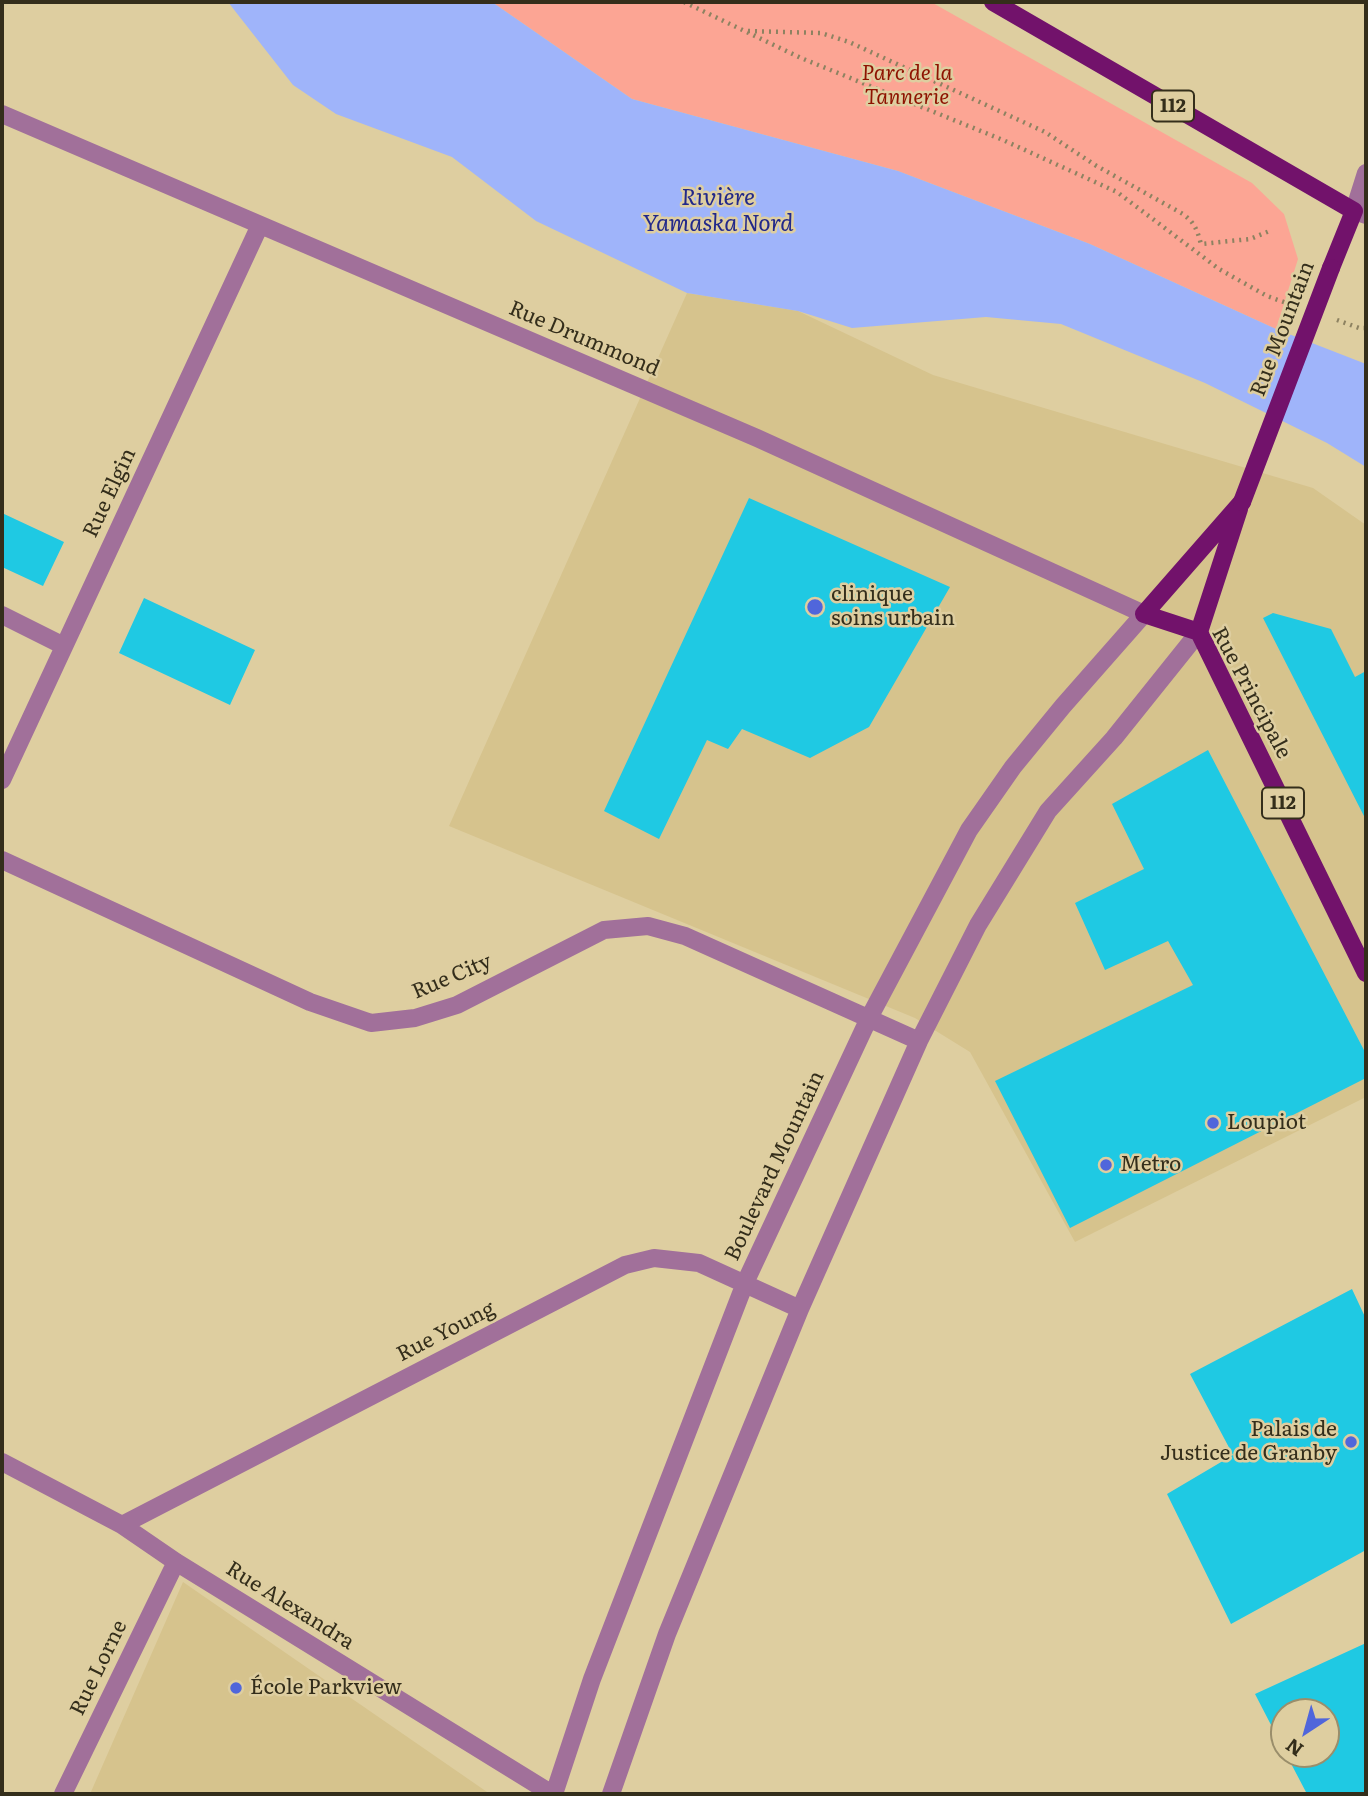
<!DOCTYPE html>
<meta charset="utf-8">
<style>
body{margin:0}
#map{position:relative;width:1368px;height:1796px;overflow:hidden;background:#decea0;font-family:Literata,serif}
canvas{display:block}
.frame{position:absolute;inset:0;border:4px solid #342e1b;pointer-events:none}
.north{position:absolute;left:1270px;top:1698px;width:70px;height:70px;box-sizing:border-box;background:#decea0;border:2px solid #9a8e6b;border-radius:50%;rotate:216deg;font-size:19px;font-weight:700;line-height:28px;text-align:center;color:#342e1b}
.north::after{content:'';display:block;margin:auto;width:24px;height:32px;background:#5066db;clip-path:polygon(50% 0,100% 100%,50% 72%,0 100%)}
</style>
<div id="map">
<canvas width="1368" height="1796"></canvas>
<div class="frame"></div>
<div class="north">N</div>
</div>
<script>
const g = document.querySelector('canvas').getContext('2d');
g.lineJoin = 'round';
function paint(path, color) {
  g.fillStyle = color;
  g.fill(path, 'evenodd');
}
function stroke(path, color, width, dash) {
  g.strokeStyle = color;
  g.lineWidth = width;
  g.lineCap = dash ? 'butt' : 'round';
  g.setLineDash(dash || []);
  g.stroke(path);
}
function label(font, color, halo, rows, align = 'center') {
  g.font = font + ' Literata,serif';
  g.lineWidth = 5;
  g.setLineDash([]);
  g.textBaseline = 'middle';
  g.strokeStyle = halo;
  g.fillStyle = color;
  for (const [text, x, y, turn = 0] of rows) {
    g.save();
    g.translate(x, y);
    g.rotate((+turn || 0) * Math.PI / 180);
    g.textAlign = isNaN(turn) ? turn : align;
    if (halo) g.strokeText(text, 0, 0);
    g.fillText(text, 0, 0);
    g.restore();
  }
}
const built = new Path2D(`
 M 687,293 L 798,311 L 933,375 L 1313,488 L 1366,525 L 1366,1097 L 1075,1242 L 970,1052 L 915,1018 L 449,826 Z
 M 183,1582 L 490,1794 L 90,1794 Z`);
const green = new Path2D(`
 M 492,2 L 931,2 L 1252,183 L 1284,214 L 1298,259 L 1276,329 L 1090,244 L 898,171 L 632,99 Z`);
const water = new Path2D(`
 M 228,2 L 492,2 L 632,99 L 898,171 L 1090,244 L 1276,329 L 1366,364 L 1366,467 L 1327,443 L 1205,383 L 1061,324 L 986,317 L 852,328 L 798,311 L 687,293 L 536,221 L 452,157 L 336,114 L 293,85 Z`);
const building = new Path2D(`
 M 749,498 L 950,587 L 869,727 L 810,758 L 742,729 L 728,749 L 707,740 L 659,839 L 604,811 Z
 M 2,513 L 64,542 L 43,586 L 2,567 Z
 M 144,598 L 255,650 L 230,705 L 119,653 Z
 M 1273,613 L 1331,629 L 1355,677 L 1366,671 L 1366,820 L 1263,618 Z
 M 1208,750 L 1366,1054 L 1366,1078 L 1070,1228 L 995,1081 L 1193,985 L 1168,941 L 1105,970 L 1075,903 L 1144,869 L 1112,804 Z
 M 1352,1289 L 1366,1319 L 1366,1550 L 1231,1624 L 1167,1494 L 1233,1455 L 1190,1374 Z
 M 1366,1643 L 1366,1794 L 1307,1794 L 1286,1754 L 1326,1754 L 1326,1712 L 1284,1712 L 1284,1750 L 1255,1694 Z`);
const path = new Path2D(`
 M 684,2 L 801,58 L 1003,140 L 1117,192 L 1219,269 L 1267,296 L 1292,305
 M 748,31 L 821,33 L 849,42 L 1045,132 L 1095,165 L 1183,214 C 1195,223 1197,230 1201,244 L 1250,239 L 1272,230
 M 1337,320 L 1359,328 L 1366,328`);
const minor = new Path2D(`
 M 2,114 L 757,438 L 1144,614 L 1063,706 L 1013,767 L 969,830 L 869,1018 L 745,1283 L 592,1679 L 554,1794
 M 1366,173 L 1354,211 L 1366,215
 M 2,615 L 64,646
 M 2,780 L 260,225
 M 2,860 L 310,1002 L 371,1023 L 415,1018 L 457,1005 L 604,930 L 648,926 L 685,936 L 919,1041
 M 2,1462 L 122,1525 L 176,1562 L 552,1794
 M 122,1525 L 625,1265 L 654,1258 L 699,1263 L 800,1309
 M 63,1794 L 176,1562
 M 611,1794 L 667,1634 L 800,1309 L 919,1041 L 978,925 L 1048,811 L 1114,738 L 1199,632`);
const major = new Path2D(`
 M 993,2 L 1354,211 L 1331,268
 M 1242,502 L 1144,614 L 1199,632 L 1366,973
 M 1199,632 L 1239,509`);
const majorBridge = new Path2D(`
 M 1242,502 L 1331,268`);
const markers = [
 [815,607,9,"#5066db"],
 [1213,1123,7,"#5066db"],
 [1106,1165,7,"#5066db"],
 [1351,1442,7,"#5066db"],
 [236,1688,7,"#5066db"]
];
const shields = [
 [1173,106,42],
 [1283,803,42]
];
const shieldNames = [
 ["112",1173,106],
 ["112",1283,803]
];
const parkNames = [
 ["Parc de la",907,74],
 ["Tannerie",907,98]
];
const streetNames = [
 ["Rue Mountain",1283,329,-69],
 ["Rue Drummond",584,339,23],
 ["Rue Elgin",110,493,-65],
 ["Rue Principale",1251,693,62],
 ["Rue City",452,977,-23],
 ["Boulevard Mountain",775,1166,-65],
 ["Rue Young",446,1332,-27],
 ["Rue Alexandra",290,1606,32],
 ["Rue Lorne",99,1668,-64]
];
const poiNames = [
 ["clinique",831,595],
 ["soins urbain",831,619],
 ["Loupiot",1227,1123],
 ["Metro",1120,1165],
 ["Palais de",1337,1430,"right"],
 ["Justice de Granby",1337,1454,"right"],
 ["École Parkview",250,1688]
];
const waterNames = [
 ["Rivière",718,198],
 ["Yamaska Nord",718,224]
];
paint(built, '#d6c38d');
paint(green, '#fca594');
paint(water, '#9fb4fa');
paint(building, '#1fc9e3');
stroke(path, '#8d8261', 4.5, [2, 5]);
stroke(minor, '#a1709a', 18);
stroke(major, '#72126b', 18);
stroke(majorBridge, '#72126b', 18);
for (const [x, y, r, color] of markers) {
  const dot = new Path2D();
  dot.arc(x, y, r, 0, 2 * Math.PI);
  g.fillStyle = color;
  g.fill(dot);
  stroke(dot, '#decea0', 2.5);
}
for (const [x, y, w] of shields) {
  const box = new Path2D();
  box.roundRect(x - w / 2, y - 15.5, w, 31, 5);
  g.fillStyle = '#decea0';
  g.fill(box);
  stroke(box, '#342e1b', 2);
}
label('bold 19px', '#342e1b', null, shieldNames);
label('italic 21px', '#8e1200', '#decea0', parkNames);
label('21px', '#342e1b', '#decea0', streetNames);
label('21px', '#342e1b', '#decea0', poiNames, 'left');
label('italic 23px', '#21288a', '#decea0', waterNames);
</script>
